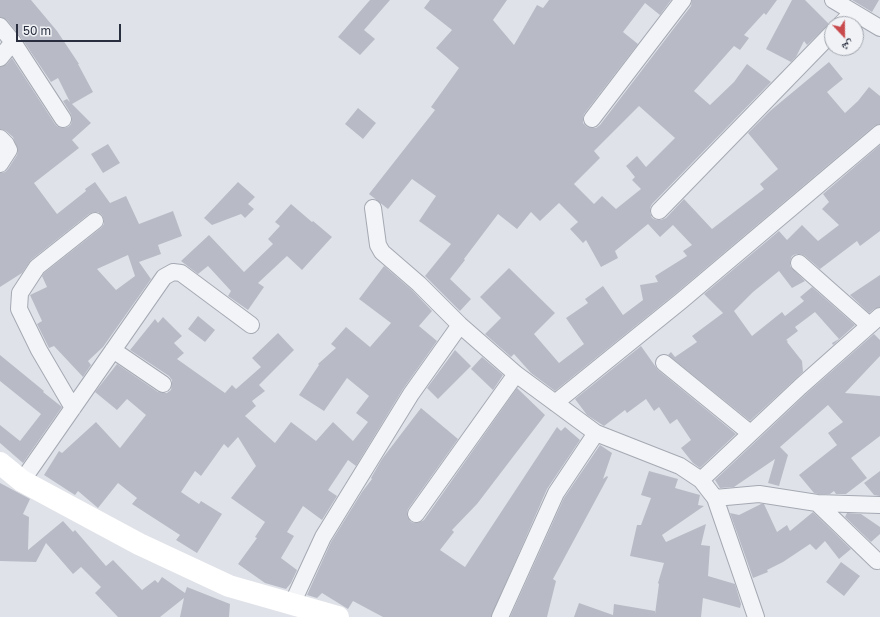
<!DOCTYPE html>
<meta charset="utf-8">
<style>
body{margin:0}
#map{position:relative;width:880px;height:617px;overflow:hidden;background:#e0e2e9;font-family:"Golos Text","Noto Naskh Arabic",sans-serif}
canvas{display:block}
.north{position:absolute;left:824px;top:16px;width:40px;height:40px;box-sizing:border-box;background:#f0f2f6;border:1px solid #a0a4ad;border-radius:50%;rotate:158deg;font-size:11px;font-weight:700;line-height:16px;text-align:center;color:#292f3f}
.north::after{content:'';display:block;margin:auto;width:14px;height:18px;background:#c94a4d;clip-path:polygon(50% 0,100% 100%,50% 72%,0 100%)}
.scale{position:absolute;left:16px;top:24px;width:105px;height:18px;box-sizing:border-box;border:2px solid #292f3f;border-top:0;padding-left:5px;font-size:12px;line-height:14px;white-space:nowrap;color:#292f3f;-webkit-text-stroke:3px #f0f2f6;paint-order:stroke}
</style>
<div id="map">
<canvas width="880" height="617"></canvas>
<div class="north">ش</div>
<div class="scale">50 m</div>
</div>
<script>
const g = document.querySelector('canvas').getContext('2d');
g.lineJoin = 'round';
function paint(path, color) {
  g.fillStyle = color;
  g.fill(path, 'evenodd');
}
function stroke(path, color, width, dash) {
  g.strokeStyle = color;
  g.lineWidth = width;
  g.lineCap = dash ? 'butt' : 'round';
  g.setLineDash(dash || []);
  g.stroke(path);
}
const building = new Path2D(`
 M 0,0 L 31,0 L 57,31 L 79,64 L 78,64 L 93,92 L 72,104 L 91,123 L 72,140 L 79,148 L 34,183 L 57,214 L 86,191 L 85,189 L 95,182 L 110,203 L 126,196 L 139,224 L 173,211 L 182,236 L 158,245 L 161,254 L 139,262 L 151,279 L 103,347 L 88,361 L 91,365 L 83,377 L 54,346 L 49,348 L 37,324 L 42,321 L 30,295 L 47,287 L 42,276 L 44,273 L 101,228 L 104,224 L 104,220 L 102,215 L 98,212 L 94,212 L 89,214 L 31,260 L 22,273 L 0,287 L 0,173 L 5,172 L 8,169 L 17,155 L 18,150 L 13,137 L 6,131 L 0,129 L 0,67 L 7,64 L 12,58 L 55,124 L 58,127 L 63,128 L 68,127 L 71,124 L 72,119 L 71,114 L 63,101 L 67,99 L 70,102 L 58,78 L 51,82 L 20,36 L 7,20 L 0,17 ZM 128,255 L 135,276 L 116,290 L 97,269 Z
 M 370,0 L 390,0 L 364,30 L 375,39 L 360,55 L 338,37 Z
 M 430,0 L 507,0 L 493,20 L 514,45 L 537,5 L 543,8 L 549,0 L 671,0 L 660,15 L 645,3 L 623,32 L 638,44 L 584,114 L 583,118 L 583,123 L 587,127 L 591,128 L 596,128 L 600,125 L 691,6 L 692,0 L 777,0 L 766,15 L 764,13 L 744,35 L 749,38 L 740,50 L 734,46 L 694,91 L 710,105 L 734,82 L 747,64 L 771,82 L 652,204 L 650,208 L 650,213 L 652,218 L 656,220 L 661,220 L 666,218 L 684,199 L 712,229 L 764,189 L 760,184 L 778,169 L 748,133 L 770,111 L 829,62 L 843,79 L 827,92 L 845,113 L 858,101 L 869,87 L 880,96 L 880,124 L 874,126 L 675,294 L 555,391 L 531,373 L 514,354 L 511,357 L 485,334 L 501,318 L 480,297 L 509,268 L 555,313 L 534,334 L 559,363 L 584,344 L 566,318 L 588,303 L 585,299 L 603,286 L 623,315 L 643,300 L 640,285 L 658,282 L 655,276 L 687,256 L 683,251 L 692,245 L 673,225 L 660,237 L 648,224 L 615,251 L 618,258 L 601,267 L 586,240 L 583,243 L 570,229 L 578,222 L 559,203 L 540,221 L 531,212 L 517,229 L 498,214 L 464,259 L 465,260 L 450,279 L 471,299 L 460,311 L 425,276 L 451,244 L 419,221 L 436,196 L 412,179 L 388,209 L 369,194 L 435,110 L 431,107 L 459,68 L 436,48 L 452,30 L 424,8 ZM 639,106 L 675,138 L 646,167 L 637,156 L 626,166 L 635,177 L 632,180 L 641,189 L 616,209 L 602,196 L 594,204 L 574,184 L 600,158 L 594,151 Z
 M 792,0 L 805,0 L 829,24 L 807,45 L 804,41 L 796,57 L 791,62 L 766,49 Z
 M 852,0 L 879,0 L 872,12 Z
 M 358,108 L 376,123 L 363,139 L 345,124 Z
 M 108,144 L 120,163 L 103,173 L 91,154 Z
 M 880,145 L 880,231 L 860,246 L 857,241 L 820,269 L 805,256 L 801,254 L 796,254 L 792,256 L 790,261 L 790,266 L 805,281 L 792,288 L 779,271 L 753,292 L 734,311 L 752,336 L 782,312 L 785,316 L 804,301 L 800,297 L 812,287 L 855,325 L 833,345 L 832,343 L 839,339 L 815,312 L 795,327 L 798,331 L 786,340 L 788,341 L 787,342 L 802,361 L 803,372 L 750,421 L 668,355 L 671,352 L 675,357 L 697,342 L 692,336 L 723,313 L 704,294 L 779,231 L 787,240 L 802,225 L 818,241 L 839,225 L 822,209 L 829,202 L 823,194 Z
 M 238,182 L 255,197 L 248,204 L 254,209 L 245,218 L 241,214 L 212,225 L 204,218 Z
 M 291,204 L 312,222 L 313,221 L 332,237 L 302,270 L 287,256 L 258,283 L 264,287 L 248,310 L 228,296 L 231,291 L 208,266 L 198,274 L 181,261 L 209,235 L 244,272 L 273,244 L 268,239 L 280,226 L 275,222 Z
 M 384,266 L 413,291 L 432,311 L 419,326 L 437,341 L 403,389 L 356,466 L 348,460 L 328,490 L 337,496 L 322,520 L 303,506 L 287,532 L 294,536 L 281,558 L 297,570 L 291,583 L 286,589 L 265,583 L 238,564 L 257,538 L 255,537 L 265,522 L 231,498 L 256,466 L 238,437 L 228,448 L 224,444 L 201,476 L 195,471 L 181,492 L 199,504 L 201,501 L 222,514 L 197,553 L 176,540 L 180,535 L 132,504 L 137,498 L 118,483 L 98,508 L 78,491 L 75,495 L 44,475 L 59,451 L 62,453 L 96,422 L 120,448 L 146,415 L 127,399 L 117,410 L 95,392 L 117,364 L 158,392 L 163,393 L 167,393 L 171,390 L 172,384 L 172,380 L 169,376 L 130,350 L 155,319 L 158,323 L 163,317 L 182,336 L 174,343 L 184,353 L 177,359 L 225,393 L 232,385 L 236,389 L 261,367 L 252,358 L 278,333 L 294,350 L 259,385 L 265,391 L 252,401 L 256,406 L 245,416 L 275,443 L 291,422 L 316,441 L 333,422 L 353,441 L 368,422 L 356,413 L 369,396 L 347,378 L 324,411 L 299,395 L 319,365 L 318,364 L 336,348 L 331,344 L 346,327 L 370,347 L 391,323 L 359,299 Z
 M 880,275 L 880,307 L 874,309 L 869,313 L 850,295 Z
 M 198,316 L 215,330 L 205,342 L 188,329 Z
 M 874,334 L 880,340 L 880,356 L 845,393 L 880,396 L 880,436 L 851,458 L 867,478 L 846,494 L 836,494 L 834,491 L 830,494 L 818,494 L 814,493 L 799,475 L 837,445 L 828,433 L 843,422 L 828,405 L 780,447 L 788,455 L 779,486 L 768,483 L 775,459 L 734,487 L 720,488 L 715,480 L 806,394 Z
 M 641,346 L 658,370 L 736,434 L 700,468 L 693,463 L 681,448 L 691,440 L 677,419 L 670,424 L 659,407 L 654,411 L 646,399 L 627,413 L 625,410 L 604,426 L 587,415 L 575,399 Z
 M 455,350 L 471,366 L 438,399 L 427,388 Z
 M 0,355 L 44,391 L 43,392 L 62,407 L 23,463 L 0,443 L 0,425 L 20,441 L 41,414 L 0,381 Z
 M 482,357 L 503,375 L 493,390 L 471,369 Z
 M 517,388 L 545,415 L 477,504 L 452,530 L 454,532 L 440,550 L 465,567 L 557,427 L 561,431 L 565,427 L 580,440 L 547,489 L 491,617 L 383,617 L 353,601 L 348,609 L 322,593 L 317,598 L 307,595 L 331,542 L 362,492 L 372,479 L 371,478 L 382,459 L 421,408 L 458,439 L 408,509 L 407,513 L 408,518 L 411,522 L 415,523 L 420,522 L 424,520 Z
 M 600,445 L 612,453 L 603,479 L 607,476 L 608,477 L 553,579 L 556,581 L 547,617 L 510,617 L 564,498 Z
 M 649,471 L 678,479 L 675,488 L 700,495 L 698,505 L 704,506 L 662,535 L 666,542 L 706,524 L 701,545 L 710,546 L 708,576 L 735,584 L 741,604 L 740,608 L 703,598 L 701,617 L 574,617 L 579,603 L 613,615 L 614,604 L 655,611 L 655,614 L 659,584 L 658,583 L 664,563 L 630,556 L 637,525 L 641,525 L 651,498 L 641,495 Z
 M 880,471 L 880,496 L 874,495 L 864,483 Z
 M 0,483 L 30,499 L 23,514 L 29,517 L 28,550 L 63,521 L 73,532 L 75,530 L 106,566 L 113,560 L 142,590 L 155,580 L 158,583 L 162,577 L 185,593 L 187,587 L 230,604 L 229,617 L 180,617 L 184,598 L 160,617 L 118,617 L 95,593 L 101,587 L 81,567 L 73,574 L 46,543 L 36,562 L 0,561 Z
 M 761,504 L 764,504 L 777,532 L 787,525 L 790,531 L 813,512 L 851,549 L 839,559 L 825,541 L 816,550 L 810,544 L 783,562 L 767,570 L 768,572 L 753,578 L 730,513 L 739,515 Z
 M 847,513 L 861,514 L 880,527 L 880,534 L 871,542 L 845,517 Z
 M 841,562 L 860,576 L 844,596 L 826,582 Z`);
const minor = new Path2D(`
 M 833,0 L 880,28
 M 841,24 L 853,12
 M 0,26 L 13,42 L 63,119
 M 0,58 L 13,42
 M 592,119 L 683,0
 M 0,138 L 6,144 L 9,150 L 0,164
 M 373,208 L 378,245 L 382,252 L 419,284 L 460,325 L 516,374 L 596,433 L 680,466 L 701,480 L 715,498 L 756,617
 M 659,211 L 832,33
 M 799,263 L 869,325
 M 113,350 L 163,384
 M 664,363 L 750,433
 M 555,403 L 681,301 L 880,133
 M 73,408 L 39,350 L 19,309 L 20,293 L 37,267 L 95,221
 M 701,480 L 800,387 L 880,316
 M 22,481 L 164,277 L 173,272 L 181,273 L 251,325
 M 715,498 L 759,494 L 817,503 L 880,505
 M 817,503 L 877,561
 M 416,514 L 516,374
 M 292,604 L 323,537 L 411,394 L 460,325
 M 500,617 L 556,493 L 596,433`);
const secondary = new Path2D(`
 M 0,463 L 22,481 L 139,544 L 229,586 L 338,617`);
paint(building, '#b8bbc5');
stroke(minor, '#a5a9b3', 18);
stroke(minor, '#f3f4f7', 16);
stroke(secondary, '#fff', 22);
</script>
